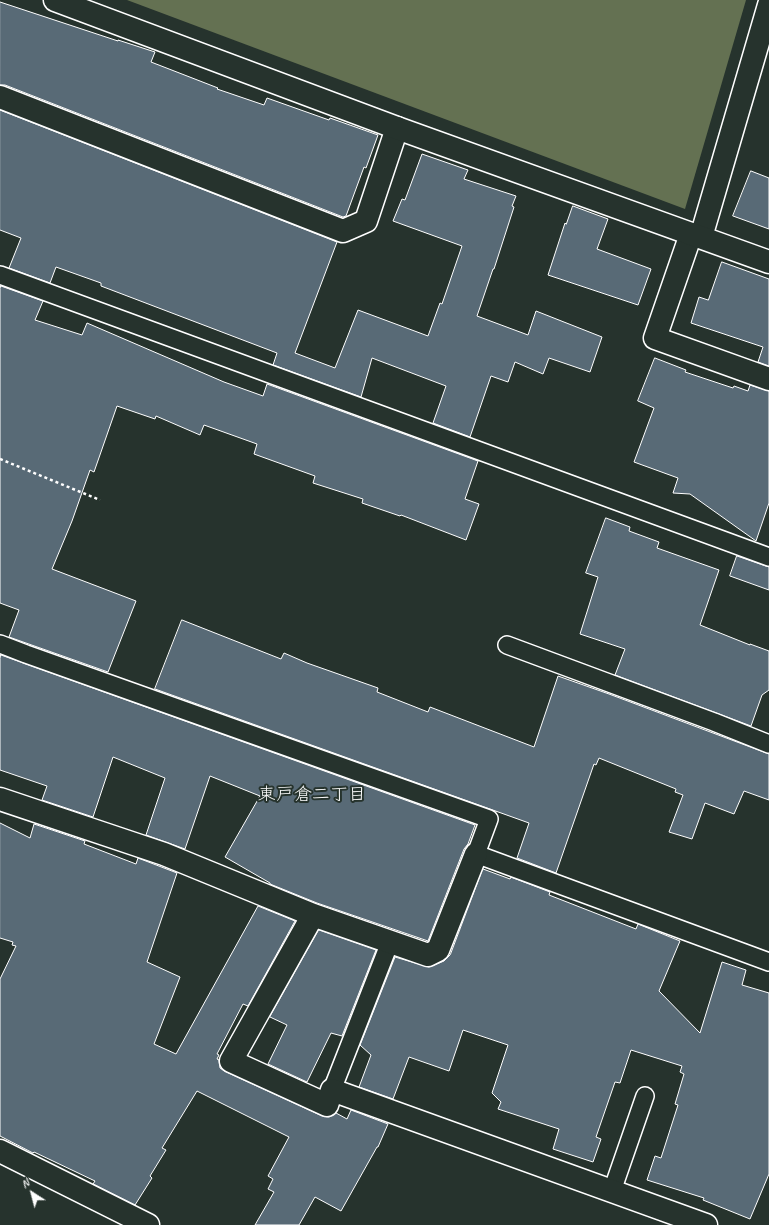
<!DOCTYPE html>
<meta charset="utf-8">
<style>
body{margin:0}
#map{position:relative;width:769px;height:1225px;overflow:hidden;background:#26332d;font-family:Caveat,sans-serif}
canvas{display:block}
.north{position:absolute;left:12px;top:1173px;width:40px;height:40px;-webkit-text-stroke:3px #26332d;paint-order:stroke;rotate:324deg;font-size:11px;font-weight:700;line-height:16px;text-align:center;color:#fff}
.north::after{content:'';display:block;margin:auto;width:14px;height:18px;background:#fff;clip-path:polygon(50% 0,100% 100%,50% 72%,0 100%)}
</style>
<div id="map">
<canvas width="769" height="1225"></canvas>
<div class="north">N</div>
</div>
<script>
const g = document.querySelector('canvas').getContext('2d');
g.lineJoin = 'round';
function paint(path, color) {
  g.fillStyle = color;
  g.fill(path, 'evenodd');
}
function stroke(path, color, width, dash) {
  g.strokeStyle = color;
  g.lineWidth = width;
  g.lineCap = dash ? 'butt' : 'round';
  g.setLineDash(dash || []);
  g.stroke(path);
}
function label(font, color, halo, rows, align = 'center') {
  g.font = font + ' Caveat,"Klee One",sans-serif';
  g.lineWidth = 4;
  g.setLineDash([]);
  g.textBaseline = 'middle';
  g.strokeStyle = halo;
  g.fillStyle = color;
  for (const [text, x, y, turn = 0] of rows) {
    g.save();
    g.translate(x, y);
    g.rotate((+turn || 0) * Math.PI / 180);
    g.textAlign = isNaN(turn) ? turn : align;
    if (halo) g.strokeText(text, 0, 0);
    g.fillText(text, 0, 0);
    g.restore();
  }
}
const green = new Path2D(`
 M 127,0 L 746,0 L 685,209 Z`);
const building = new Path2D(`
 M 0,2 L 118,41 L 118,40 L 155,52 L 151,62 L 218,88 L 217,89 L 264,105 L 267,98 L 329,120 L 330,118 L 378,135 L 366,168 L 364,167 L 346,216 L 343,217 L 5,85 L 0,85 Z
 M 0,110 L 337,242 L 295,353 L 335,368 L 358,310 L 428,336 L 440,303 L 442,304 L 462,246 L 393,221 L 402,199 L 405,200 L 422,154 L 468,170 L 464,179 L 516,196 L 512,206 L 514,207 L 494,269 L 493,269 L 477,316 L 528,335 L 536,311 L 602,337 L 590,372 L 549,358 L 543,374 L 515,362 L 508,382 L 491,376 L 470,437 L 433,423 L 446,386 L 372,358 L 361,397 L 273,365 L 277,353 L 101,286 L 101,283 L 56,267 L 50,283 L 9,268 L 21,238 L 0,230 Z
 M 751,171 L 769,178 L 769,229 L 733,216 Z
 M 573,206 L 608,219 L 597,249 L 651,269 L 638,305 L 548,275 L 565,223 L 566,224 Z
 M 722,262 L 769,279 L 769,366 L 758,362 L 763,347 L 691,323 L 699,297 L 708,300 Z
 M 1,286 L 43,301 L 35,320 L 82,335 L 87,323 L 224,382 L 263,396 L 267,384 L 478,461 L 465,499 L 479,504 L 466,540 L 401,515 L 400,516 L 362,503 L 363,499 L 313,483 L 315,476 L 254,454 L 257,444 L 204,425 L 200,435 L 156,416 L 155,419 L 117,406 L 94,472 L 90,470 L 72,521 L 52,569 L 136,601 L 108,672 L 9,637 L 19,610 L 0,603 L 0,289 Z
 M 655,358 L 686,370 L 685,372 L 733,388 L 734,386 L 748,391 L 750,385 L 769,391 L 769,503 L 756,541 L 690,494 L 673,493 L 678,478 L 634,462 L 654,408 L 638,401 Z
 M 606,518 L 630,527 L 629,531 L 659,542 L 657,548 L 719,570 L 700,625 L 750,645 L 750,644 L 769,651 L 769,690 L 762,695 L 751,726 L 615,675 L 625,649 L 580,634 L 598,577 L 586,573 Z
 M 737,556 L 769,567 L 769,590 L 730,576 Z
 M 182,620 L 281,659 L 284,653 L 307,663 L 378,688 L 377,692 L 428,712 L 430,707 L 534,747 L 558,676 L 609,694 L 769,754 L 769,800 L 744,791 L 734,814 L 705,803 L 692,839 L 669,832 L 683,795 L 675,792 L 676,789 L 599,758 L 596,765 L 594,764 L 556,873 L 517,858 L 529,823 L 155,689 Z
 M 1,655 L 475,825 L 468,844 L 464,849 L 428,941 L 317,903 L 270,884 L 270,883 L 225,857 L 260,796 L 210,776 L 185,849 L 146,835 L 165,778 L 113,757 L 93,817 L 42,800 L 47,786 L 0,770 L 0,659 Z
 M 0,823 L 30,838 L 34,824 L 85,841 L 84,844 L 136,864 L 138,858 L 177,873 L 147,962 L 180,977 L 154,1044 L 176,1054 L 258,906 L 295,921 L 248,1006 L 243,1004 L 217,1054 L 219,1055 L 217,1059 L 219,1060 L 220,1068 L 226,1072 L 322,1116 L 329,1117 L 336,1113 L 347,1119 L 351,1110 L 388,1124 L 378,1147 L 377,1147 L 341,1211 L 315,1197 L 299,1225 L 255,1225 L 274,1192 L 268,1189 L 273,1179 L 268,1176 L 289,1137 L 197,1091 L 162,1148 L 166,1150 L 150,1176 L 152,1178 L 135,1205 L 93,1184 L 95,1181 L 34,1152 L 33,1153 L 0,1136 L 0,979 L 16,946 L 12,945 L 13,942 L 0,938 Z
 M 483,869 L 510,879 L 511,877 L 550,892 L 549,895 L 636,929 L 638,924 L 680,941 L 659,991 L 700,1033 L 722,962 L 746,970 L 742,985 L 769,993 L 769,1174 L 750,1219 L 703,1200 L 704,1198 L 647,1180 L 655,1156 L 661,1158 L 678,1105 L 675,1104 L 684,1074 L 680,1072 L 682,1066 L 631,1050 L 620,1083 L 615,1082 L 596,1137 L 601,1139 L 593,1162 L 553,1149 L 559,1129 L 498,1109 L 501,1102 L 492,1093 L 508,1045 L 463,1030 L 449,1071 L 409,1057 L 393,1099 L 359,1087 L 371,1055 L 360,1045 L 395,957 L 429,967 L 444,961 L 450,955 Z
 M 319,930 L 376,950 L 342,1036 L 331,1033 L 307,1082 L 268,1064 L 287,1025 L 270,1017 Z`);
const path = new Path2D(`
 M 0,459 L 100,500`);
const service = new Path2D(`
 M 0,275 L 769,557
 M 0,644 L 26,654 L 489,819 L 476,854 L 769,962
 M 507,645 L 714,722 L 769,744
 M 332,1090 L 390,942
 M 612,1191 L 645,1096`);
const minor = new Path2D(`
 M 0,97 L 343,231 L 366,221 L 397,128
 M 691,234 L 655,338 L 769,379
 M 701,237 L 769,5
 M 0,799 L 164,854 L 313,915 L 428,955 L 438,950 L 476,854
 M 313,915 L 231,1061 L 327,1105 L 332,1090 L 706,1225
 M 0,1151 L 148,1225`);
const tertiary = new Path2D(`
 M 55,0 L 397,128 L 769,262`);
const neighbourhoodNames = [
 ["東戸倉二丁目",312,795]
];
paint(green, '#647152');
paint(building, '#586a76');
stroke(building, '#fff', 1);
stroke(service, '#fff', 20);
stroke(minor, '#fff', 25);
stroke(tertiary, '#fff', 25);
stroke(path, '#fff', 2.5, [3, 3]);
stroke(service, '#26332d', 17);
stroke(minor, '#26332d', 22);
stroke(tertiary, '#26332d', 22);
label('18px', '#fff', '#26332d', neighbourhoodNames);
</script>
